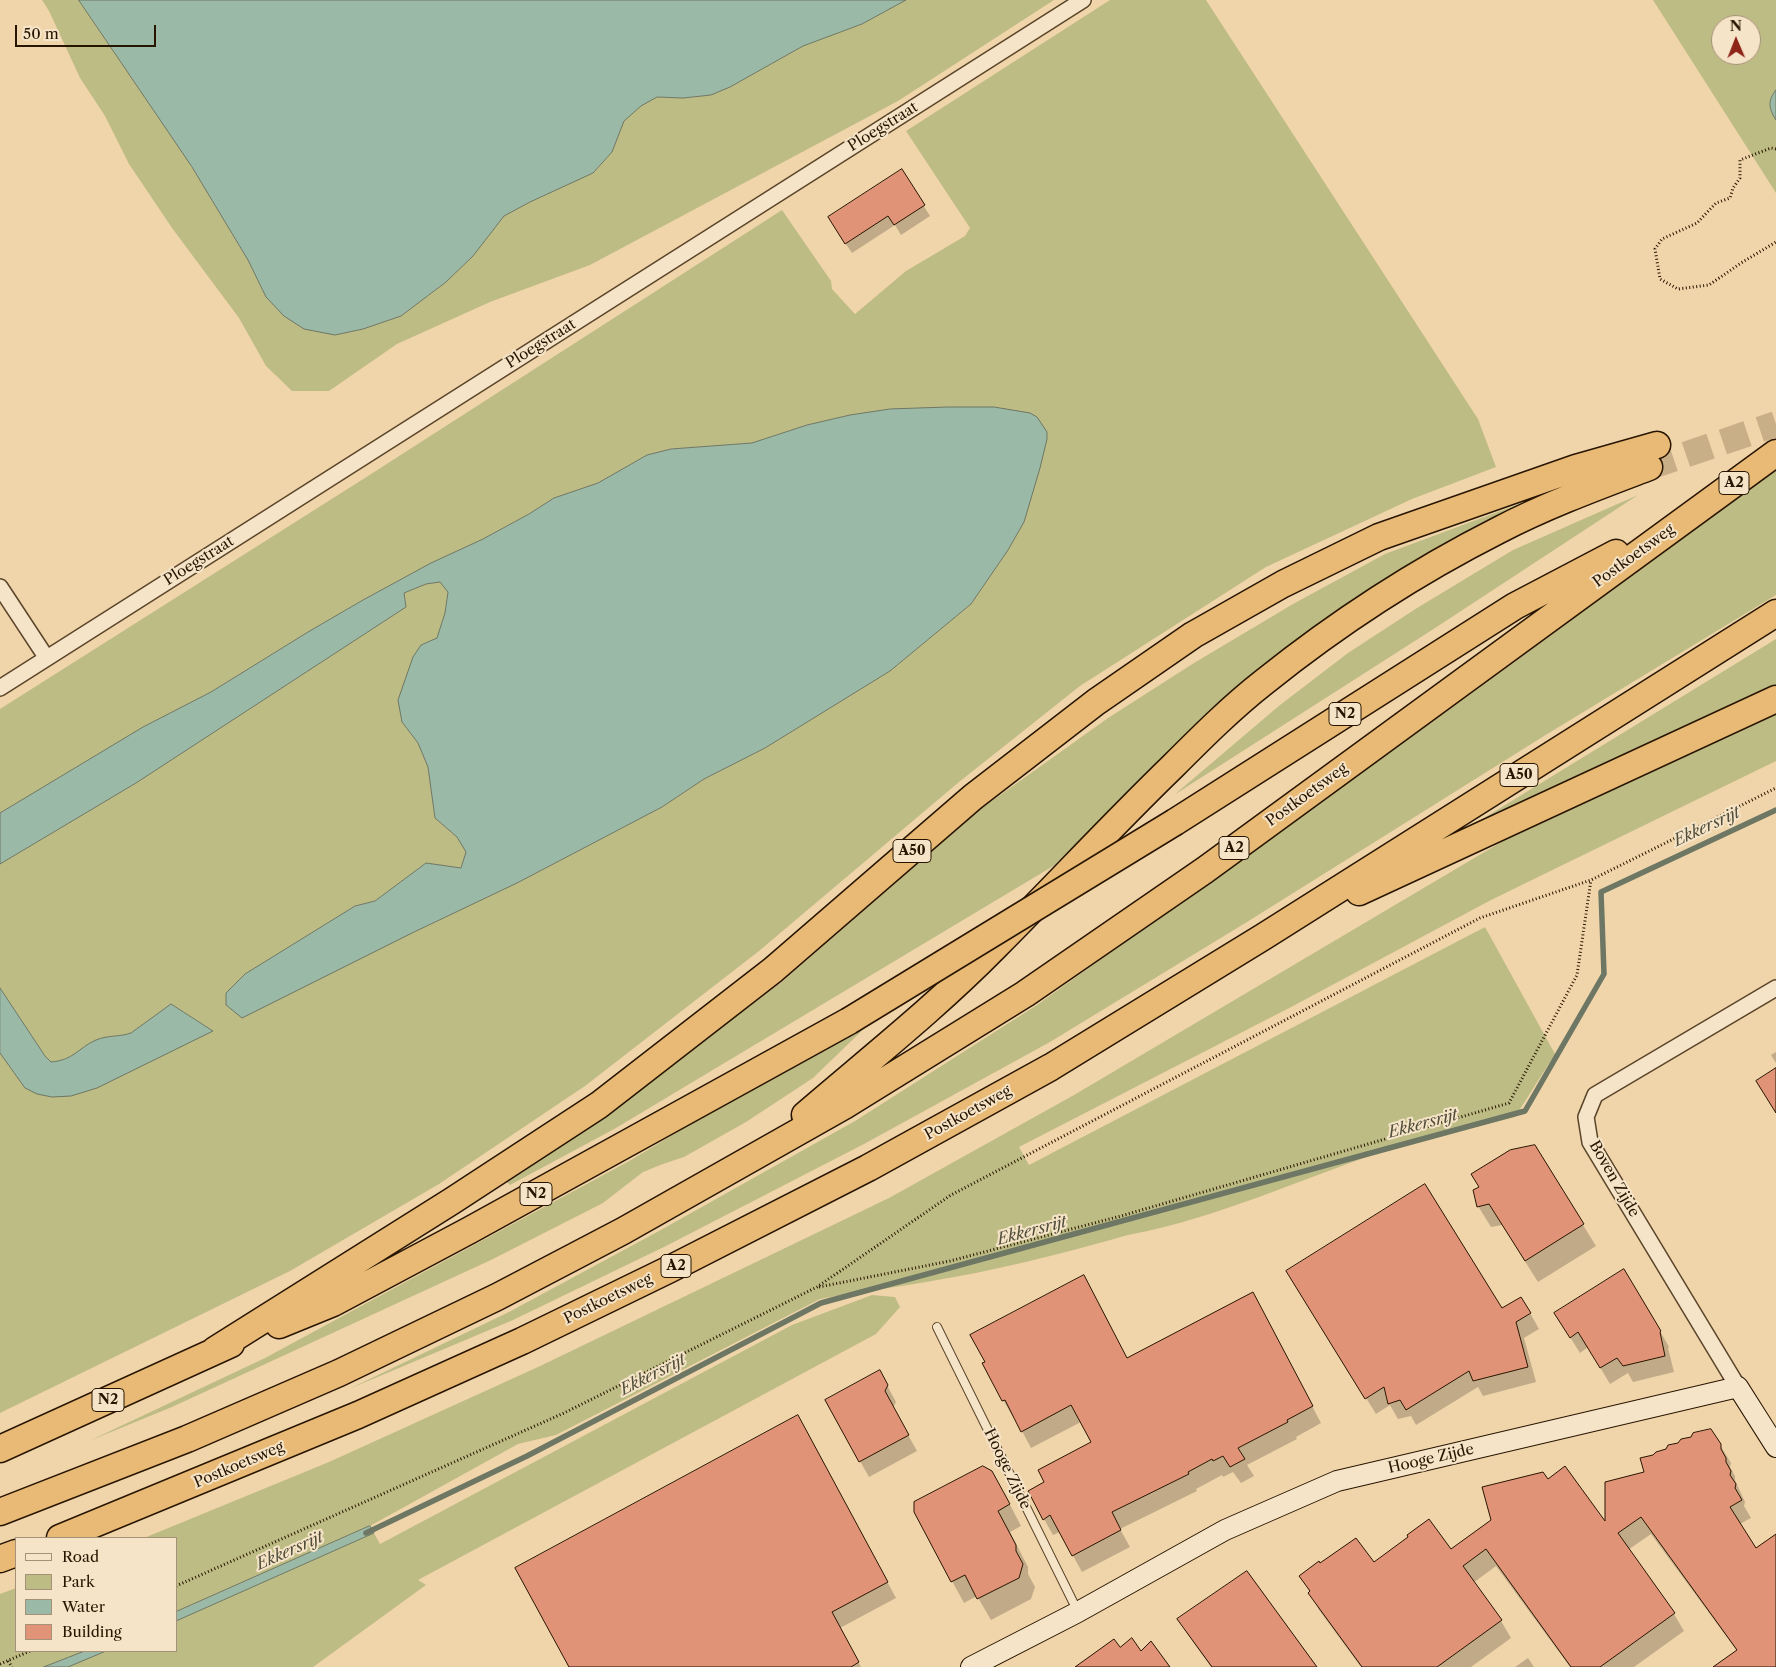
<!DOCTYPE html>
<style>
body{margin:0}
#map{position:relative;width:1776px;height:1667px;overflow:hidden;background:#f1d5aa;font-family:"Libre Caslon Text",serif}
canvas{display:block}
.legend{position:absolute;left:15px;top:1537px;width:162px;height:115px;box-sizing:border-box;background:#f6e4c8;border:1px solid #a49178;margin:0;padding:6px 9px;list-style:none;font-size:15px;color:#281500}
.legend li{display:flex;align-items:center;gap:10px;height:25px}
.legend b{width:25px;border:1px solid #a49178}
.north{position:absolute;left:1711px;top:15px;width:50px;height:50px;box-sizing:border-box;background:#f6e4c8;border:1px solid #a49178;border-radius:50%;rotate:359deg;font-size:14px;font-weight:700;line-height:20px;text-align:center;color:#281500}
.north::after{content:'';display:block;margin:auto;width:18px;height:22px;background:#8f2418;clip-path:polygon(50% 0,100% 100%,50% 72%,0 100%)}
.scale{position:absolute;left:15px;top:25px;width:141px;height:22px;box-sizing:border-box;border:2px solid #281500;border-top:0;padding-left:6px;font-size:15px;line-height:18px;white-space:nowrap;color:#281500;-webkit-text-stroke:4px #f6e4c8;paint-order:stroke}
</style>
<div id="map">
<canvas width="1776" height="1667"></canvas>
<ul class="legend">
<li><b style="height:6px;background:#f6e4c8"></b>Road</li>
<li><b style="height:14px;background:#bebc85"></b>Park</li>
<li><b style="height:14px;background:#9bb9a7"></b>Water</li>
<li><b style="height:14px;background:#e09377"></b>Building</li>
</ul>
<div class="north">N</div>
<div class="scale">50 m</div>
</div>
<script>
const g = document.querySelector('canvas').getContext('2d');
g.lineJoin = 'round';
function paint(path, color) {
  g.fillStyle = color;
  g.fill(path, 'evenodd');
}
function stroke(path, color, width, dash) {
  g.strokeStyle = color;
  g.lineWidth = width;
  g.lineCap = dash ? 'butt' : 'round';
  g.setLineDash(dash || []);
  g.stroke(path);
}
function label(font, color, halo, rows, align = 'center') {
  g.font = font + ' "Libre Caslon Text",serif';
  g.lineWidth = 4;
  g.setLineDash([]);
  g.textBaseline = 'middle';
  g.strokeStyle = halo;
  g.fillStyle = color;
  for (const [text, x, y, turn = 0] of rows) {
    g.save();
    g.translate(x, y);
    g.rotate((+turn || 0) * Math.PI / 180);
    g.textAlign = isNaN(turn) ? turn : align;
    if (halo) g.strokeText(text, 0, 0);
    g.fillText(text, 0, 0);
    g.restore();
  }
}
const green = new Path2D(`
 M 42,0 L 79,0 L 192,167 L 248,260 L 266,297 L 335,335 L 363,329 L 401,316 L 446,282 L 473,256 L 504,216 L 530,202 L 593,173 L 612,152 L 624,121 L 641,106 L 657,97 L 683,98 L 711,95 L 730,87 L 803,46 L 862,24 L 906,0 L 1054,0 L 898,101 L 590,265 L 490,302 L 397,344 L 329,391 L 292,391 L 266,366 L 239,318 L 172,228 L 129,164 L 105,116 L 80,78 L 49,11 Z
 M 1110,0 L 1206,0 L 1478,419 L 1496,467 L 1412,499 L 1266,567 L 1080,686 L 959,782 L 759,951 L 585,1086 L 439,1184 L 290,1271 L 0,1413 L 0,1053 L 25,1088 L 212,1030 L 171,1004 L 131,1033 C 123,1036 116,1035 108,1037 C 87,1043 74,1060 51,1062 L 45,1056 L 0,988 L 0,864 L 136,783 L 406,607 L 404,593 L 426,584 L 440,581 L 448,591 L 445,613 L 437,639 L 421,645 L 402,722 L 418,743 L 428,767 L 435,818 L 457,837 L 466,852 L 461,868 L 426,863 L 375,901 L 355,906 L 245,974 L 412,933 L 517,883 L 662,807 L 704,779 L 765,748 L 890,671 L 971,604 L 1008,550 L 1024,522 L 1047,439 L 994,407 L 890,409 L 850,415 L 807,425 L 752,443 L 671,449 L 647,455 L 598,483 L 554,498 L 529,514 L 483,539 L 431,563 L 363,600 L 308,632 L 211,692 L 143,727 L 0,813 L 0,709 L 368,476 L 782,210 L 831,281 L 832,289 L 855,314 L 906,271 L 965,236 L 970,228 L 906,131 Z
 M 1653,0 L 1776,0 L 1776,90 C 1768,100 1770,110 1776,120 L 1776,193 ZM 1721,25 L 1751,25 L 1751,55 L 1721,55 Z
 M 1776,470 L 1776,595 L 1544,736 L 1247,922 L 1050,1042 L 864,1144 L 666,1246 L 513,1320 L 349,1389 L 509,1312 L 659,1231 L 855,1121 L 1037,1005 L 1471,694 Z
 M 1638,495 L 1432,630 L 1174,795 L 1280,705 L 1348,653 L 1417,608 L 1513,550 Z
 M 1527,501 L 1498,520 L 1395,573 L 1307,633 L 1147,774 L 1055,865 L 616,1128 L 510,1185 L 507,1182 L 608,1114 L 783,981 L 982,808 L 1108,718 L 1194,663 L 1293,604 L 1385,554 Z
 M 1776,639 L 1776,687 L 1435,848 Z
 M 1776,714 L 1776,761 L 1491,900 L 1293,1006 L 1019,1147 L 1029,1165 L 1485,927 L 1555,1054 L 1515,1117 C 1476,1127 1436,1135 1398,1147 C 1307,1175 1221,1218 1128,1235 C 1062,1254 994,1271 926,1282 C 891,1288 856,1292 820,1299 L 556,1435 L 518,1444 L 370,1526 L 176,1612 L 176,1538 L 144,1538 L 329,1462 L 538,1367 L 889,1198 L 1074,1095 L 1525,828 L 1577,802 Z
 M 871,1022 L 813,1078 L 746,1122 L 684,1157 L 663,1164 L 643,1172 L 603,1203 L 491,1260 L 172,1407 L 89,1441 L 265,1358 L 631,1160 L 734,1098 Z
 M 872,1295 L 895,1297 L 900,1307 L 876,1334 L 418,1580 L 426,1585 L 313,1667 L 68,1667 L 106,1651 L 176,1651 L 176,1621 L 374,1533 L 380,1544 L 792,1325 Z
 M 16,1588 L 16,1651 L 85,1651 L 44,1667 L 0,1667 L 0,1594 Z`);
const water = new Path2D(`
 M 79,0 L 906,0 L 862,24 L 803,46 L 730,87 L 711,95 L 683,98 L 657,97 L 641,106 L 624,121 L 612,152 L 593,173 L 530,202 L 504,216 L 473,256 L 446,282 L 401,316 L 363,329 L 335,335 L 304,329 L 284,316 L 266,297 L 248,260 L 192,167 Z
 M 1776,90 L 1776,120 C 1769,109 1767,101 1776,90 Z
 M 948,407 L 994,407 L 1030,413 L 1037,417 L 1047,432 L 1047,439 L 1040,468 L 1024,522 L 1008,550 L 971,604 L 890,671 L 765,748 L 704,779 L 662,807 L 517,883 L 412,933 L 242,1018 L 226,1005 L 226,993 L 245,974 L 355,906 L 375,901 L 426,863 L 461,868 L 466,852 L 457,837 L 435,818 L 428,767 L 418,743 L 402,722 L 398,700 L 413,657 L 421,645 L 437,638 L 445,613 L 448,592 L 440,582 L 426,584 L 404,593 L 406,607 L 136,783 L 0,864 L 0,813 L 143,727 L 211,692 L 308,632 L 363,600 L 431,563 L 483,539 L 529,514 L 554,498 L 598,483 L 647,455 L 671,449 L 752,443 L 807,425 L 850,415 L 890,409 Z
 M 0,988 L 45,1056 L 51,1062 C 74,1060 78,1048 96,1040 C 108,1035 120,1037 131,1033 L 171,1004 L 213,1031 L 97,1088 L 71,1096 L 52,1097 L 37,1094 L 25,1088 L 0,1053 Z
 M 370,1526 L 374,1533 L 176,1621 L 176,1612 Z
 M 85,1651 L 106,1651 L 68,1667 L 44,1667 Z`);
const shadow = new Path2D(`
 M 902,171 L 930,216 L 901,235 L 895,225 L 852,253 L 835,228 Z
 M 1776,1052 L 1776,1063 L 1771,1055 Z
 M 1534,1146 L 1596,1246 L 1538,1282 L 1502,1225 L 1491,1227 L 1478,1206 Z
 M 1297,1287 L 1530,1313 L 1539,1329 L 1524,1338 L 1536,1382 L 1483,1396 L 1478,1387 L 1416,1425 L 1411,1416 L 1398,1419 L 1390,1405 L 1376,1414 Z
 M 1262,1310 L 1321,1423 L 1296,1437 L 1297,1439 L 1247,1465 L 1254,1476 L 1241,1483 L 1233,1472 L 1223,1477 L 1222,1475 L 1196,1489 L 1197,1491 L 1120,1529 L 1130,1547 L 1082,1572 L 1060,1532 L 1053,1535 L 1044,1519 L 1046,1483 L 1092,1443 L 1081,1422 L 1031,1448 L 1014,1416 L 1013,1417 L 1003,1400 L 1128,1359 Z
 M 1565,1329 L 1660,1331 L 1669,1347 L 1668,1348 L 1674,1372 L 1633,1382 L 1628,1373 L 1610,1384 L 1588,1347 L 1580,1353 Z
 M 880,1372 L 896,1402 L 893,1408 L 917,1451 L 869,1477 L 860,1461 Z
 M 806,1432 L 896,1598 L 840,1628 L 861,1667 L 570,1667 Z
 M 1720,1445 L 1731,1463 L 1730,1467 L 1735,1476 L 1735,1480 L 1745,1502 L 1744,1506 L 1751,1518 L 1740,1524 L 1756,1550 L 1776,1536 L 1776,1667 L 1715,1667 L 1737,1651 L 1651,1534 L 1628,1550 L 1674,1614 L 1684,1631 L 1634,1667 L 1570,1667 L 1496,1566 L 1473,1583 L 1501,1621 L 1511,1638 L 1471,1667 L 1361,1667 L 1319,1610 L 1301,1576 L 1320,1565 L 1374,1564 L 1451,1551 L 1548,1480 L 1607,1525 L 1645,1473 Z
 M 1004,1493 L 1021,1526 L 1010,1532 L 1028,1567 L 1028,1574 L 1035,1587 L 1031,1599 L 991,1620 L 977,1596 L 964,1603 L 952,1581 Z
 M 1179,1619 L 1316,1667 L 1211,1667 L 1188,1635 Z
 M 1528,1658 L 1534,1667 L 1515,1667 Z`);
const stream = new Path2D(`
 M 366,1533 L 527,1456 L 821,1303 L 1525,1111 L 1604,974 L 1601,892 L 1776,810`);
const building = new Path2D(`
 M 902,169 L 925,205 L 894,225 L 888,216 L 845,244 L 828,217 Z
 M 1776,1068 L 1776,1113 L 1756,1081 Z
 M 1535,1145 L 1584,1224 L 1525,1261 L 1489,1204 L 1477,1207 L 1473,1190 L 1479,1187 L 1471,1174 L 1510,1150 Z
 M 1425,1184 L 1502,1308 L 1521,1297 L 1531,1313 L 1516,1322 L 1528,1367 L 1473,1381 L 1469,1371 L 1406,1410 L 1400,1400 L 1388,1404 L 1384,1387 L 1365,1399 L 1286,1271 Z
 M 1624,1269 L 1661,1331 L 1660,1332 L 1665,1356 L 1623,1366 L 1617,1358 L 1600,1368 L 1578,1332 L 1570,1338 L 1554,1313 Z
 M 1084,1275 L 1127,1358 L 1253,1292 L 1313,1406 L 1287,1420 L 1288,1422 L 1238,1448 L 1245,1459 L 1230,1467 L 1223,1456 L 1213,1461 L 1212,1459 L 1188,1472 L 1189,1474 L 1112,1512 L 1121,1530 L 1072,1556 L 1050,1515 L 1043,1520 L 1028,1491 L 1044,1482 L 1038,1470 L 1091,1442 L 1071,1405 L 1021,1432 L 1005,1400 L 1002,1401 L 982,1363 L 985,1362 L 970,1335 Z
 M 880,1370 L 888,1385 L 885,1391 L 909,1435 L 859,1462 L 825,1400 Z
 M 798,1415 L 888,1582 L 832,1612 L 859,1662 L 851,1667 L 569,1667 L 515,1568 Z
 M 1711,1429 L 1721,1444 L 1721,1449 L 1726,1458 L 1726,1462 L 1731,1471 L 1730,1475 L 1736,1484 L 1735,1488 L 1742,1500 L 1730,1507 L 1756,1548 L 1776,1534 L 1776,1667 L 1713,1667 L 1737,1650 L 1641,1517 L 1618,1533 L 1675,1613 L 1600,1667 L 1571,1667 L 1486,1549 L 1463,1566 L 1502,1620 L 1437,1667 L 1362,1667 L 1308,1593 L 1310,1591 L 1299,1576 L 1319,1561 L 1320,1563 L 1356,1538 L 1374,1562 L 1408,1537 L 1407,1535 L 1429,1519 L 1451,1549 L 1491,1520 L 1482,1487 L 1543,1472 L 1548,1479 L 1565,1466 L 1605,1521 L 1605,1482 L 1644,1472 L 1640,1458 L 1653,1455 L 1656,1452 L 1666,1449 L 1668,1445 L 1678,1443 L 1681,1439 L 1691,1437 L 1693,1433 Z
 M 983,1466 L 992,1471 L 1010,1504 L 998,1511 L 1016,1545 L 1016,1551 L 1023,1564 L 1019,1578 L 977,1599 L 965,1575 L 951,1582 L 914,1512 L 914,1502 Z
 M 1247,1571 L 1317,1667 L 1212,1667 L 1177,1619 Z
 M 1132,1638 L 1141,1651 L 1151,1641 L 1170,1667 L 1075,1667 L 1114,1639 L 1120,1647 Z`);
const highwayTunnel = new Path2D(`
 M 1649,467 L 1776,424`);
const path = new Path2D(`
 M 1776,149 L 1771,148 L 1740,160 L 1740,178 L 1733,188 L 1730,198 L 1716,203 L 1697,223 L 1662,239 L 1655,249 L 1660,279 L 1678,289 L 1709,285 L 1741,263 L 1776,242
 M 819,1287 L 950,1261 L 1121,1216 L 1509,1103 L 1577,975 L 1591,880
 M 176,1586 L 564,1413 L 817,1287 L 951,1195 L 1480,918 L 1591,880 L 1776,788
 M 8,1661 L 12,1667
 M 0,1664 L 30,1651`);
const lane = new Path2D(`
 M 937,1327 L 1078,1612`);
const street = new Path2D(`
 M 0,587 L 46,657
 M 0,688 L 1083,0
 M 1738,1387 L 1590,1142 L 1586,1117 L 1595,1095 L 1776,988`);
const secondary = new Path2D(`
 M 971,1667 L 1078,1612 L 1225,1530 L 1337,1481 L 1738,1387 L 1776,1447`);
const highway = new Path2D(`
 M 1175,822 L 1515,606 L 1616,553
 M 1359,892 L 1776,699
 M 805,1115 C 869,1060 936,1007 995,947 C 1055,887 1112,825 1173,766 C 1202,737 1232,707 1264,682 C 1335,625 1418,571 1499,530 C 1547,505 1599,486 1649,467
 M 279,1325 L 333,1303 L 470,1230 L 849,1021
 M 215,1350 L 452,1201 L 599,1105 L 773,970 L 973,797 L 1096,702 L 1193,635 L 1283,584 L 1379,537 L 1576,468 L 1657,445
 M 0,1449 L 231,1344
 M 0,1512 L 187,1439 L 339,1373 L 497,1297 L 623,1231 L 844,1106 L 1025,994 L 1205,870 L 1776,453
 M 60,1538 L 358,1415 L 522,1341 L 670,1269 L 868,1168 L 1051,1067 L 1263,937 L 1776,613
 M 0,1559 L 16,1553`);
const highwayBridge = new Path2D(`
 M 849,1021 L 1175,822`);
const shields = [
 [1734,483,30],
 [1345,714,32],
 [1519,775,38],
 [1234,848,30],
 [912,851,38],
 [536,1194,32],
 [676,1266,30],
 [108,1400,32]
];
const shieldNames = [
 ["A2",1734,483],
 ["N2",1345,714],
 ["A50",1519,775],
 ["A2",1234,848],
 ["A50",912,851],
 ["N2",536,1194],
 ["A2",676,1266],
 ["N2",108,1400]
];
const streetNames = [
 ["Ploegstraat",883,127,-32],
 ["Ploegstraat",541,344,-32],
 ["Postkoetsweg",1634,556,-36],
 ["Ploegstraat",199,561,-32],
 ["Postkoetsweg",1307,795,-36],
 ["Postkoetsweg",968,1113,-29],
 ["Boven Zijde",1614,1179,60],
 ["Postkoetsweg",608,1299,-26],
 ["Hooge Zijde",1431,1459,-13],
 ["Postkoetsweg",239,1465,-23],
 ["Hooge Zijde",1007,1469,64]
];
const waterNames = [
 ["Ekkersrijt",1707,827,-25],
 ["Ekkersrijt",1423,1124,-15],
 ["Ekkersrijt",1032,1231,-15],
 ["Ekkersrijt",653,1375,-27],
 ["Ekkersrijt",290,1551,-24]
];
paint(green, '#bebc85');
paint(water, '#9bb9a7');
stroke(water, '#6d7764', 1);
paint(shadow, '#0003');
stroke(stream, '#6d7764', 5.5);
paint(building, '#e09377');
stroke(building, '#281500', 1);
stroke(highwayTunnel, '#c9af88', 26, [26, 13]);
stroke(lane, '#5a452a', 10);
stroke(street, '#5a452a', 18);
stroke(secondary, '#281500', 22);
stroke(highway, '#281500', 29);
stroke(path, '#281500', 3, [1, 2.5]);
stroke(lane, '#f6e4c8', 8);
stroke(street, '#f6e4c8', 15);
stroke(secondary, '#f6e4c8', 20);
stroke(highway, '#e8ba75', 26);
stroke(highwayBridge, '#281500', 29, []);
stroke(highwayBridge, '#e8ba75', 26);
for (const [x, y, w] of shields) {
  const box = new Path2D();
  box.roundRect(x - w / 2, y - 11.5, w, 23, 4);
  g.fillStyle = '#f6e4c8';
  g.fill(box);
  stroke(box, '#281500', 1);
}
label('bold 14px', '#281500', null, shieldNames);
label('15px', '#281500', '#f6e4c8', streetNames);
label('italic 16px', '#504e3a', '#f6e4c8', waterNames);
</script>
